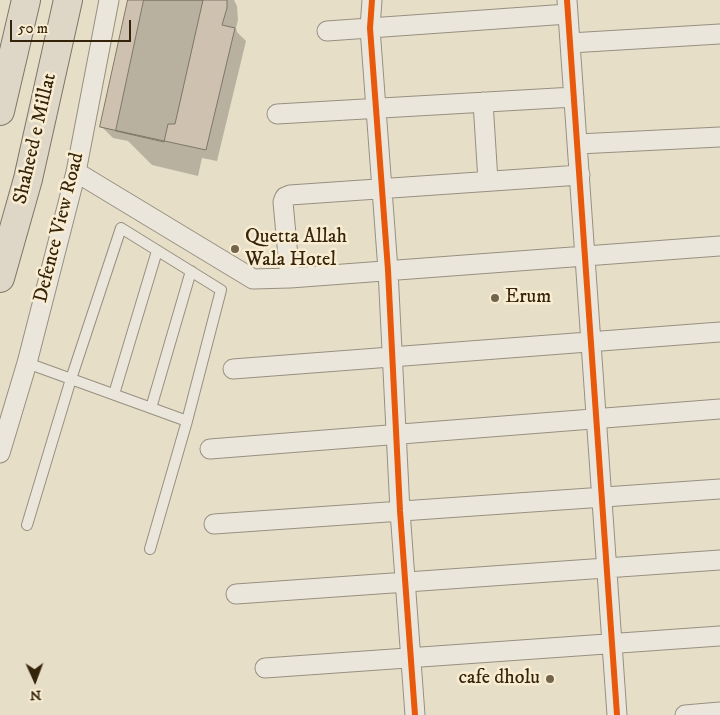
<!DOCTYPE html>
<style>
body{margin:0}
#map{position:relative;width:720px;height:715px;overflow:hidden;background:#e7dec8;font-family:"IM FELL DW Pica",serif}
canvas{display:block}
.north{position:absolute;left:10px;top:655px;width:50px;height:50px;-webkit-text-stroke:4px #f8edd3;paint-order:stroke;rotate:178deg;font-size:14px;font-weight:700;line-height:20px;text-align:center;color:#35240a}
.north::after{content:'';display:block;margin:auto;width:18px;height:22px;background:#35240a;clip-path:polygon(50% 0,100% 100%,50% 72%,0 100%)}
.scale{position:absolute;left:10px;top:20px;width:121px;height:22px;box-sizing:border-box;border:2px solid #35240a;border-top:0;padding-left:6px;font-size:15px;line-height:18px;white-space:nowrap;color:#35240a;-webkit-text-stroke:4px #f8edd3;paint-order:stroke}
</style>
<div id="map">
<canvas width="720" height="715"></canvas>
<div class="north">N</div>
<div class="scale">50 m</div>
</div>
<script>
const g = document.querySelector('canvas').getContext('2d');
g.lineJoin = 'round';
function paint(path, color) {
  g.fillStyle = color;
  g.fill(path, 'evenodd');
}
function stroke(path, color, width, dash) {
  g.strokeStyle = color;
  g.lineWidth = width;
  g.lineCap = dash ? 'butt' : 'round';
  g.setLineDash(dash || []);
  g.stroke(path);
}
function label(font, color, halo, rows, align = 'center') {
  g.font = font + ' "IM FELL DW Pica",serif';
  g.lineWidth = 5;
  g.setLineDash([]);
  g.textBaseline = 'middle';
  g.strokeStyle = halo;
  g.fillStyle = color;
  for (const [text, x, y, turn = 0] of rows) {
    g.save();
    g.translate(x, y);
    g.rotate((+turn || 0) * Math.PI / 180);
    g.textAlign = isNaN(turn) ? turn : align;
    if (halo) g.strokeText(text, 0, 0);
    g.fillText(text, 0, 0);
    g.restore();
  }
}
const shadow = new Path2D(`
 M 129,0 L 234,0 L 237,6 L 238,20 L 236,28 L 237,32 L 246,41 L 217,161 L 202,158 L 198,176 L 152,165 L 128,141 L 113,138 L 102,127 Z`);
const building = new Path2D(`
 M 128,0 L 227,0 L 227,8 L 222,25 L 235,28 L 206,150 L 100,127 Z
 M 144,0 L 203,0 L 175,124 L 168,124 L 164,142 L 116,131 Z`);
const lane = new Path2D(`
 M 27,363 L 187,421
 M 114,394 L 157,251
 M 151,408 L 191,271
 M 27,525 L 71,379 L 121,228 L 221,290 L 187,421 L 150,549`);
const street = new Path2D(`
 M 372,0 L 370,28 L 388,270 L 400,511 L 415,715
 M 567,0 L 617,715
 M 327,31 L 568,14
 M 570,43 L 720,34
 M 483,102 L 488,181
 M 277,114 L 574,97
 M 578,144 L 720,137
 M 76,172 L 253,279 L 290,278 L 720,246
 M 290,278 L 283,202 L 285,197 L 290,195 L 580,175
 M 233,369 L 720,332
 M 210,449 L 720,409
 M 0,453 L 27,363 L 76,172 L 109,0
 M 214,524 L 720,489
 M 236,594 L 720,560
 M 265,668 L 720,636
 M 685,715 L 720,712`);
const primary = new Path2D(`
 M 0,111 L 26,0
 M 0,278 L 28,179 L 68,0`);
const cycleway = new Path2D(`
 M 372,0 L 370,28 L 388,270 L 400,511 L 415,715
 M 567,0 L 617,715`);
const markers = [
 [235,249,5,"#73654c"],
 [495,298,5,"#73654c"],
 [550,679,5,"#73654c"]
];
const streetNames = [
 ["Shaheed e Millat",36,139,-77],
 ["Defence View Road",60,228,-76]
];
const poiNames = [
 ["Quetta Allah",245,238],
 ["Wala Hotel",245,261],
 ["Erum",505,298],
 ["cafe dholu",540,679,"right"]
];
paint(shadow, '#0003');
paint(building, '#cfc1af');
stroke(building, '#7d7667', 1);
stroke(lane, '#979080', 12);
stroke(street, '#979080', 21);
stroke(primary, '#7d7667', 30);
stroke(lane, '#ebe6dc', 10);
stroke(street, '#ebe6dc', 19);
stroke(primary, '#ded6c6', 28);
stroke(cycleway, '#e8590c', 6);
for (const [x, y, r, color] of markers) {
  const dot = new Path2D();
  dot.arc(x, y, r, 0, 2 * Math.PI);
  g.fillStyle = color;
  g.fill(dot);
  stroke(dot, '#f8edd3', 2);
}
label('20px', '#35240a', '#f8edd3', streetNames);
label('20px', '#35240a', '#f8edd3', poiNames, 'left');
</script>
